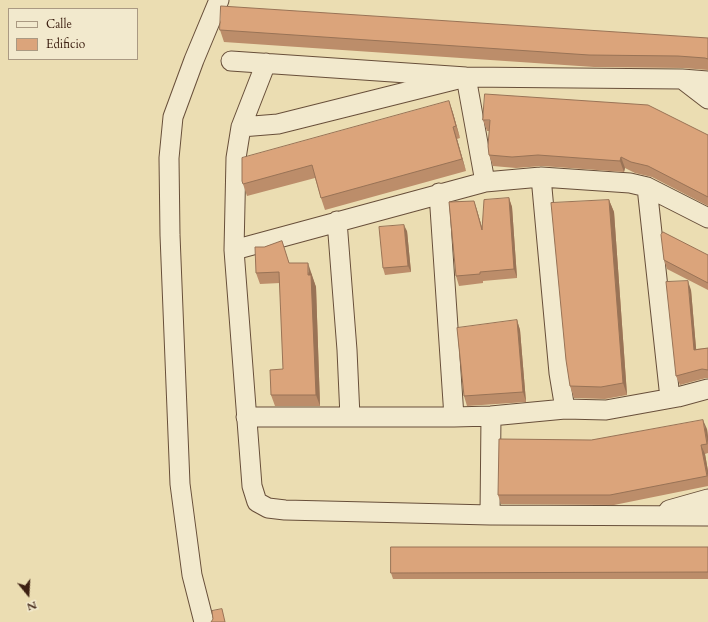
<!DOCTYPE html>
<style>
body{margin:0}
#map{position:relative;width:708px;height:622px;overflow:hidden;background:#ebddb2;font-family:Cardo,serif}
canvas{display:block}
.legend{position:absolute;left:8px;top:8px;width:130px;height:52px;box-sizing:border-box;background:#f2e9cd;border:1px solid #aa9982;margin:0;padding:5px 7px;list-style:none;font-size:12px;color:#3d2012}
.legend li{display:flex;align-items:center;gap:8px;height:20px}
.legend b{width:20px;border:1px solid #aa9982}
.north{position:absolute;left:8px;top:574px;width:40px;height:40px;-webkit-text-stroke:3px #f2e9cd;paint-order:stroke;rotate:162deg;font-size:11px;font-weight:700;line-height:16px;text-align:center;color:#3d2012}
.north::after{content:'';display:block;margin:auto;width:14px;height:18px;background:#3d2012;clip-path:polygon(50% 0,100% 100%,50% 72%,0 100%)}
</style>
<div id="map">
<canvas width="708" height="622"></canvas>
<ul class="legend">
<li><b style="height:5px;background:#f2e9cd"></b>Calle</li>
<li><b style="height:11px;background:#dba47b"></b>Edificio</li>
</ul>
<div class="north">N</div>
</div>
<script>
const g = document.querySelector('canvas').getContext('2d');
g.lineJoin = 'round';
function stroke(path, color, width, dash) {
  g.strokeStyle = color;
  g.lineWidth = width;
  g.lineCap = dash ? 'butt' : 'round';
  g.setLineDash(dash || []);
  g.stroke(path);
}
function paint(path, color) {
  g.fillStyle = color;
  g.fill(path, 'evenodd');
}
const minor = new Path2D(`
 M 231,61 L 466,77 L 682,79 L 708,81
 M 266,63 L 241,127 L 236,158 L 234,250 L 252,486 L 257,502 L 268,508 L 285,510 L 490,515 L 708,516
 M 682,79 L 708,99
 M 241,127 L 278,124 L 466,77 L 485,182
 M 541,177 L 559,373 L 565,409
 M 647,187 L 670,398
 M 439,193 L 454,417
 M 337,221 L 347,350 L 350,417
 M 234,250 L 485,182 L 541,177 L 630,183 L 647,187 L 708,218
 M 246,417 L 454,417 L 491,416 L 565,409 L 606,410 L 678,397 L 708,389
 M 669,510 L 708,499
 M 490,515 L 491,416
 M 204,622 L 192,575 L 180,484 L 170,235 L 169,158 L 173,117 L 194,60 L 219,0`);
const wall = new Path2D(`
 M 220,30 L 708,38 L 708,70 L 683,68 L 594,67 L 224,42 Z
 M 449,101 L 453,113 L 460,138 L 457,139 L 466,171 L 325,210 L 321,198 L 315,178 L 247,196 L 243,184 Z
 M 483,120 L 708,135 L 708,206 L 652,177 L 635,173 L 625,168 L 624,172 L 542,166 L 516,168 L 493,166 L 489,155 L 489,131 L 487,131 Z
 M 509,198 L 512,207 L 517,278 L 483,281 L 483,283 L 459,286 L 456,276 L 474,201 L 482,227 Z
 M 609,200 L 614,212 L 627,395 L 605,399 L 574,398 L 570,386 Z
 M 407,231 L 411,272 L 385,275 L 383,268 Z
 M 282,241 L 289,263 L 312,274 L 312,276 L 316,287 L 320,406 L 275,406 L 271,395 L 283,369 L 280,283 L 260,284 L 256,273 L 264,247 Z
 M 708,255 L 708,290 L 667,269 L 664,260 Z
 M 691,290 L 696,349 L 708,348 L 708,378 L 706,378 L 680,385 L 676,376 Z
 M 517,320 L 520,330 L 526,402 L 467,406 L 464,396 Z
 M 707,429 L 708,437 L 708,453 L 705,454 L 708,471 L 708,486 L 614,505 L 501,504 L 498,495 L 591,440 Z
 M 708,547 L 708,579 L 393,579 L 391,573 Z`);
const shadedWall = new Path2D(`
 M 449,101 L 453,113 L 460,138 L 456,126 Z
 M 453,127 L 457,139 L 466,171 L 462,159 Z
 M 621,157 L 625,168 L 624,172 L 620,161 Z
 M 509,198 L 512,207 L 517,278 L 514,269 Z
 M 609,200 L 614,212 L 627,395 L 623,383 Z
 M 474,201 L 477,210 L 485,239 L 482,230 Z
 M 404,225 L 407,231 L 411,272 L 408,266 Z
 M 308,263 L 316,287 L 320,406 L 316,395 Z
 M 688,281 L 691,290 L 697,359 L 694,350 Z
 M 517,320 L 520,330 L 526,402 L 523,392 Z
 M 703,420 L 707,429 L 708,437 L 708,445 Z
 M 701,445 L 705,454 L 708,471 L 708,478 Z`);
const building = new Path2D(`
 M 221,6 L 708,38 L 708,59 L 705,58 L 678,56 L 589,55 L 220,30 Z
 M 485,94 L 648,105 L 708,135 L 708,197 L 648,166 L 631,162 L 621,157 L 620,161 L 538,155 L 512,157 L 489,155 L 488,146 L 490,120 L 483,120 Z
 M 449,101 L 456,126 L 453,127 L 462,159 L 321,198 L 312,165 L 243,184 L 242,181 L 242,158 Z
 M 509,198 L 514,269 L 480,272 L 480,274 L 456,276 L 449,202 L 474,201 L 482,230 L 484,200 Z
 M 609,200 L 623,383 L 601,387 L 570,386 L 566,360 L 551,203 Z
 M 404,225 L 408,266 L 383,268 L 379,227 Z
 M 663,232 L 708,255 L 708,283 L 664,260 L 661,235 Z
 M 282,241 L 289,263 L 308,263 L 308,275 L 311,275 L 316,395 L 271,395 L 270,370 L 283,369 L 279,272 L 256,273 L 255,247 L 264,247 Z
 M 688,281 L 694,350 L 708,348 L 708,370 L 702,369 L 676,376 L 666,282 Z
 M 517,320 L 523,392 L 464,396 L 457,328 Z
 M 703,420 L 707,444 L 701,445 L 707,476 L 610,495 L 498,495 L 499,439 L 591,440 Z
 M 391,547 L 708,547 L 708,572 L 391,573 Z
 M 222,609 L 225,622 L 211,622 L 213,619 L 212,611 Z`);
stroke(minor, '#684f3a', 21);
stroke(minor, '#f2e9cd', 19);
paint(wall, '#bc8d6a');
paint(shadedWall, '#997356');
paint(building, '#dba47b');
stroke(building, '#997356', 1);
</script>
